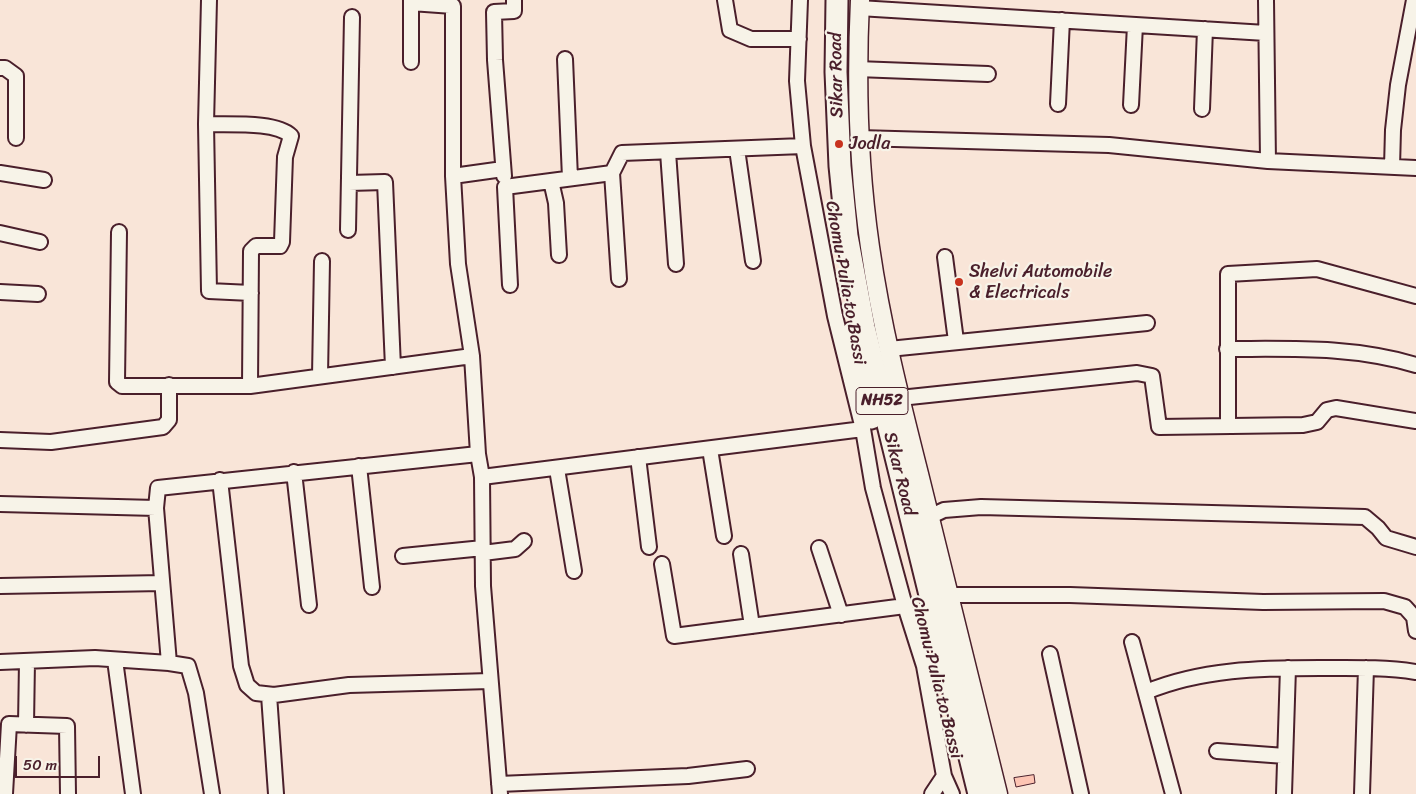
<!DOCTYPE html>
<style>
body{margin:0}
#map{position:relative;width:1416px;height:794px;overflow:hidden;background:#f9e5d8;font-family:Sriracha,sans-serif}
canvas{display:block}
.scale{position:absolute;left:15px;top:756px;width:85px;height:22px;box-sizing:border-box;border:2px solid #4a1f2b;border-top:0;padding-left:6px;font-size:15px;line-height:18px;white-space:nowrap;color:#4a1f2b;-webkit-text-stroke:4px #f7f3e8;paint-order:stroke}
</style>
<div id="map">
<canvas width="1416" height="794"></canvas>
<div class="scale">50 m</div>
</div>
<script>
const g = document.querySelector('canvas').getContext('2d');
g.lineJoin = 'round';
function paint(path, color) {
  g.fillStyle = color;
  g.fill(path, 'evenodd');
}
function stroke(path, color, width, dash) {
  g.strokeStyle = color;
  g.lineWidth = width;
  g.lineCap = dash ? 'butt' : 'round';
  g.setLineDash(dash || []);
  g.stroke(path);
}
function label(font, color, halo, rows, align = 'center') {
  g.font = font + ' Sriracha,sans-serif';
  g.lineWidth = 4.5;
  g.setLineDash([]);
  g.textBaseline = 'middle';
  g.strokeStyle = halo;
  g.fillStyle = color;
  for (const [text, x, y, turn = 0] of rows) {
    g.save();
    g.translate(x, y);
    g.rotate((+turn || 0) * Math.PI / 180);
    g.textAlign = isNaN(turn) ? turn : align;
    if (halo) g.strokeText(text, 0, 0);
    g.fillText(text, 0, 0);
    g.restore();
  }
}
const building = new Path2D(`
 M 1034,775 L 1035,783 L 1016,787 L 1014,778 Z`);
const minor = new Path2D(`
 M 209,0 L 206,124 L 209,291 L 251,293
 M 411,0 L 411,62
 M 725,0 L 730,30 L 751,39 L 799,39
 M 800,0 L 797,81 L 803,146 L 835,316 L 863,429 L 873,488 L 905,606 L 924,666 L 944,776 L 952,794
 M 1266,0 L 1268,161
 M 411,3 L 453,6 L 453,176 L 503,169
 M 859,8 L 1266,33
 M 565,59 L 570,178
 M 0,68 L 5,68 L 16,76 L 16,138
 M 857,69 L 988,74
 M 1058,104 L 1062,20
 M 1131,105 L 1135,25
 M 1202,109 L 1205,29
 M 206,124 C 228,125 276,121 291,136 L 285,157 L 282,242 L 280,246 L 256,246 L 251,251 L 250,386
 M 859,138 L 1109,145 L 1268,161 L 1416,168
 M 737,149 L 753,261
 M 668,152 L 676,264
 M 1392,167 L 1393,130 L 1398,85 L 1414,0
 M 0,173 L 44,180
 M 612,173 L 619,279
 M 453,176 L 458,264 L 472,356 L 478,454 L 482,477 L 863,429
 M 504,176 L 495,60 L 494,12 L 514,11 L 514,0
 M 551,181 L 556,203 L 559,255
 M 349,183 L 385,182 L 393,367
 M 348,230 L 352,17
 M 119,232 L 117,382 L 122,386 L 250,386 L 472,356
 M 0,233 L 40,242
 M 945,257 L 956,341
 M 510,285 L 505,187 L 612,173 L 622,153 L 803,146
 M 0,292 L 38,294
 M 889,349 L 1147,323
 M 1227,349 C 1293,349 1351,346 1416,365
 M 320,376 L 322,261
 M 900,398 L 1137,373 L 1152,376 L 1159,427 L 1303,425 L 1317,422 L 1327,410 L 1336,408 L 1416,421
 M 1228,426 L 1228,274 L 1317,269 L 1416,296
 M 0,440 L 51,442 L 163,427 L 169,420 L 169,385
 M 710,449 L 724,536
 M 638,457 L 649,547
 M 359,466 L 372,587
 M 557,469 L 574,571
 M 294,472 L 309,605
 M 482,477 L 483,586 L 500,794
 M 220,480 L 241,666 L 247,685 L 256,693 L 274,695 L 349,685 L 490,681
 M 0,504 L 156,508 L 158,488 L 478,454
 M 929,517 L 944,510 L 981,507 L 1365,517 L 1378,528 L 1386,538 L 1416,547
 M 819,548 L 841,615
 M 483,553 L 515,549 L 524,541
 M 741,554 L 752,626
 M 403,556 L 483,548
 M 662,564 L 674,636 L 905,606
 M 0,586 L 162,583
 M 949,595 L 1070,595 L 1263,602 L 1384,601 L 1405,607 L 1414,617 L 1416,631
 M 1132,642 L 1173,794
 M 1050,654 L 1081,794
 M 115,660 L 133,794
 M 0,662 L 95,658 L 169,663 L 156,508
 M 169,663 L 188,666 L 196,693 L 212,794
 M 1146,692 C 1201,669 1261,668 1320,668 C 1352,668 1384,667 1416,672
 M 269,695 L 276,794
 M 26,725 L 27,661
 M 1217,751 L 1285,756
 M 499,784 L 688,776 L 747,769
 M 5,794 L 9,724 L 67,726 L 68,794
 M 932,794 L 944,776
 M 1284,794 L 1288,668
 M 1362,794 L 1366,668`);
const major = new Path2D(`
 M 860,0 C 856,83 858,164 870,247 C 881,324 900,399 919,474 C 945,581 972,687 998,794`);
const highway = new Path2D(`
 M 837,0 L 836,72 L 840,166 L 847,236 L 864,327 L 979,794
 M 852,333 L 871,418`);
const markers = [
 [839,144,5,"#c8321e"],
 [959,282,5,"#c8321e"]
];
const shields = [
 [882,401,52]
];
const shieldNames = [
 ["NH52",882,401]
];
const streetNames = [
 ["Sikar Road",837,75,-91],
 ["Chomu Pulia to Bassi",845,283,80],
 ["Sikar Road",899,474,76],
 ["Chomu Pulia to Bassi",936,678,76]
];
const poiNames = [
 ["Jodla",849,144],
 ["Shelvi Automobile",969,272],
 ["& Electricals",969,293]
];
paint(building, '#fdc4b3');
stroke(building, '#4a1f2b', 1);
stroke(minor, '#4a1f2b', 18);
stroke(major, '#4a1f2b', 21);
stroke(highway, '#4a1f2b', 25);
stroke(minor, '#f7f3e8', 14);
stroke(major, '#f7f3e8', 18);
stroke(highway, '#f7f3e8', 21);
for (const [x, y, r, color] of markers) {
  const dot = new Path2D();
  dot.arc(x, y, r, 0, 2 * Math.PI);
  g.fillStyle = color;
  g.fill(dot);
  stroke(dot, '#f7f3e8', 2);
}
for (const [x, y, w] of shields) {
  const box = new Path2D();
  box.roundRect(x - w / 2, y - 13.5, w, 27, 4);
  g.fillStyle = '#f7f3e8';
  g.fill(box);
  stroke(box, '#4a1f2b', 1);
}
label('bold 16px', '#4a1f2b', null, shieldNames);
label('18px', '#4a1f2b', '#f7f3e8', streetNames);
label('18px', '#4a1f2b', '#f7f3e8', poiNames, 'left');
</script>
